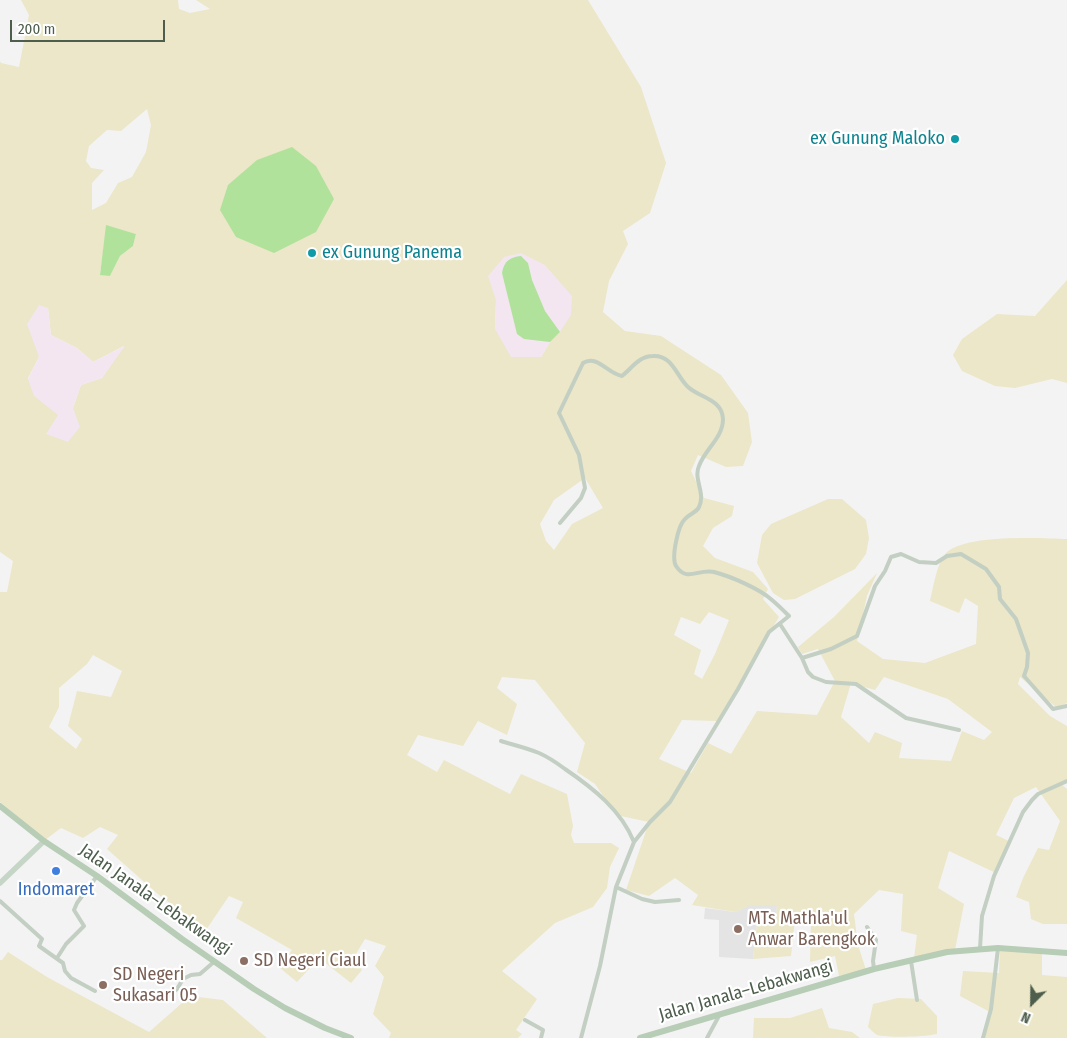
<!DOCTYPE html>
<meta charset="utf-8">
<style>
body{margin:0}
#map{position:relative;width:1067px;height:1038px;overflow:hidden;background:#f3f3f4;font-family:"Fira Sans Condensed",sans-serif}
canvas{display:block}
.north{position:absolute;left:1007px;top:978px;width:50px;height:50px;-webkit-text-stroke:4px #fff;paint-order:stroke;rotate:203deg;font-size:14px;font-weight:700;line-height:20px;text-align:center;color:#4d5e4c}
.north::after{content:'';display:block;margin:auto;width:18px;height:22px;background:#4d5e4c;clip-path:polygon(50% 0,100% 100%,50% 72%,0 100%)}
.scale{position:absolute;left:10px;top:20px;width:155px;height:22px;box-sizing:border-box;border:2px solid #4d5e4c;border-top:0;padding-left:6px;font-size:15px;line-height:18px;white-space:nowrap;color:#4d5e4c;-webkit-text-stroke:4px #fff;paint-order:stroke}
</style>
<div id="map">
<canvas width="1067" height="1038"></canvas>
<div class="north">N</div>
<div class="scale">200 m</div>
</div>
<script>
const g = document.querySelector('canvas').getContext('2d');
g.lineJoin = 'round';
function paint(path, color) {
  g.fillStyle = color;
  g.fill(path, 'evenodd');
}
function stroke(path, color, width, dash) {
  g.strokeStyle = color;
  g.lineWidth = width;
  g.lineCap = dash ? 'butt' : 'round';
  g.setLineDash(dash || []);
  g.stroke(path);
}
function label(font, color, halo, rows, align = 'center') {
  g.font = font + ' "Fira Sans Condensed",sans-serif';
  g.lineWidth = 4.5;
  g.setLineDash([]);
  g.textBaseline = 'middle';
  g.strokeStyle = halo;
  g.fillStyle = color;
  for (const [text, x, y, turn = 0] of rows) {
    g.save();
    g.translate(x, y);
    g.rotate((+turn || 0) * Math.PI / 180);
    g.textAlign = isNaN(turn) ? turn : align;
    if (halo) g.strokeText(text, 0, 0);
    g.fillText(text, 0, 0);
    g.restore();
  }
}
const education = new Path2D(`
 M 751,904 L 777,905 L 776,921 L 757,923 L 753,959 L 719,957 L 719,920 L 704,919 L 705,908 L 735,912 Z`);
const green = new Path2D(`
 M 21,0 L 178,0 L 179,9 L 190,13 L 210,9 L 196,0 L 588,0 L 641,87 L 666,163 L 650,213 L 623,231 L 628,244 L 609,281 L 603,312 L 625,331 L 661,336 L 721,375 L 748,413 L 752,442 L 743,466 L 726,467 L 698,455 L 691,471 L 704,498 L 734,506 L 732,516 L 713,528 L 703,546 L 715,558 L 753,572 L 768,589 L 763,599 L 779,617 L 717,721 L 682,720 L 659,759 L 691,773 L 708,743 L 731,754 L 757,711 L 817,715 L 835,681 L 818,649 L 802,654 L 798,647 L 834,617 L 877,573 L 867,596 L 857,641 L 883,659 L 925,663 L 976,644 L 978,606 L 965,598 L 959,613 L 930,601 C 933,589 937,562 946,553 C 965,534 1040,538 1067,539 L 1067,703 L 1057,708 L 1020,677 L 1018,684 L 1050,716 L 1067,726 L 1067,779 L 1061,784 L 1067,789 L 1067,924 L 1043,924 L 1031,919 L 1029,902 L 1016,897 L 1023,878 L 1038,848 L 1049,850 L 1060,821 L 1036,787 L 1014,798 L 996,835 L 1011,842 L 996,873 L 949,851 L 938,888 L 964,904 L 955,950 L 914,958 L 917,935 L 901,931 L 903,894 L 879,890 L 854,914 L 858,945 L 866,970 L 839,976 L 835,956 L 810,962 L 811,918 L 795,919 L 791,956 L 753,959 L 757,923 L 776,921 L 777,905 L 751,905 L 735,912 L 692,905 L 698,895 L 675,878 L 649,896 L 626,890 L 649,822 L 616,815 L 595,784 L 577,772 L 585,743 L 535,680 L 502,677 L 497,688 L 517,704 L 507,735 L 478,721 L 463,746 L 418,735 L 407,755 L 437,772 L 444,760 L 510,794 L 521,774 L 567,794 L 573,826 L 571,835 L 574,843 L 611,843 L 619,848 L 610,867 L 607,888 L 593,907 L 555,923 L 502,971 L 537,999 L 516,1030 L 522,1034 L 518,1038 L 389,1038 L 391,1033 L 373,1014 L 384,977 L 375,966 L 386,946 L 365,939 L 354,957 L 362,970 L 351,983 L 319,958 L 297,982 L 280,968 L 292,950 L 236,918 L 243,902 L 229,896 L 206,930 L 159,895 L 107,849 L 118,835 L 100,827 L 83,838 L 61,828 L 45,840 L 0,802 L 0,592 L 7,592 L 13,561 L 0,552 L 0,61 L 1,63 L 19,67 L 29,15 ZM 147,109 L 151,125 L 146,152 L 132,177 L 118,183 L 106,203 L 92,210 L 92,183 L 104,170 L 91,168 L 86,161 L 89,146 L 107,130 L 121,131 ZM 107,226 L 136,234 L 133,246 L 120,256 L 110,276 L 100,274 ZM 496,300 L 560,332 L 550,342 L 541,357 L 495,329 ZM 48,308 L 51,335 L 77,348 L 93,362 L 124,346 L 102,378 L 81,385 L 73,408 L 28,378 L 39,357 ZM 585,478 L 603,508 L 572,524 L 554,550 L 546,541 L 540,524 L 554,500 ZM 709,612 L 729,620 L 715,654 L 702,679 L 694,674 L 701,650 L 674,635 L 681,617 L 700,624 ZM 93,655 L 122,671 L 111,697 L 77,691 L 68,726 L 82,739 L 76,749 L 49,727 L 59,707 L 59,688 L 87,664 ZM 884,677 L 948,699 L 992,732 L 984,740 L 962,731 L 951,761 L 899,758 L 902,743 L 875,732 L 869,743 L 841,717 L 851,683 L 875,690 Z
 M 1067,280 L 1067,383 L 1052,379 L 1015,388 L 995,386 L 962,371 L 953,355 L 962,339 L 997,314 L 1035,316 Z
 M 828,499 L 842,499 L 866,520 L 869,538 L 866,554 L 855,569 L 795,599 L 784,600 L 773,593 L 757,563 L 762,535 L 771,524 Z
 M 1000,948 L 1042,954 L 1042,975 L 1067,977 L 1067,1038 L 981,1038 L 990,1012 L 960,996 L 963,971 L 999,973 Z
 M 8,952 L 47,977 L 149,1032 L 190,996 L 223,1000 L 267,1038 L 0,1038 L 0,960 L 2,960 Z
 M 898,998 L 921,999 L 937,1016 L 937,1034 C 923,1037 890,1038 877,1035 C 874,1033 871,1030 868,1027 L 873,1004 Z
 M 822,1008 L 829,1028 L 852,1032 L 860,1038 L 753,1038 L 754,1018 L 790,1018 Z`);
const sand = new Path2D(`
 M 521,253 L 545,265 L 572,296 L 571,315 L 560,332 L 550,342 L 541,357 L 511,357 L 495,329 L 496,300 L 488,276 L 504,257 Z
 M 39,305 L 48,308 L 51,335 L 77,348 L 93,362 L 125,346 L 102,378 L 81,385 L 73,408 L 80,427 L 68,442 L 46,434 L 58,415 L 34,396 L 28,379 L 39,357 L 27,324 Z`);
const water = new Path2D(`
 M 292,147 L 316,166 L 334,199 L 316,232 L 274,253 L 236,237 L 220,210 L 228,185 L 257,160 Z
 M 106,225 L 136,234 L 133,246 L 120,256 L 110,276 L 100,275 Z
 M 521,256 L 528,263 L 532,280 L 545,311 L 560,332 L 550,342 L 524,339 L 517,334 L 502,273 C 504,261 510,257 521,256 Z`);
const street = new Path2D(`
 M 560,523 L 581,498 L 585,488 L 579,455 L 559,413 L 583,363 C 597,354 608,374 622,376 C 632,368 639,356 653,356 C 673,355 676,376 688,387 C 700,398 722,399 723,419 C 723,438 705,449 699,466 C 693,479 706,493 699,507 C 696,513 689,514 685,519 C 678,525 671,558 676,566 C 687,583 699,568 714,572 C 730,576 760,589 772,600 C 778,605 783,610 789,616 L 769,632 L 738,689 L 670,802 L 650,822 L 634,842 L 616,887 L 600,966 L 581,1038
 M 780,624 L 802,658 L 808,672 L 813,677 L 826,682 L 856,684 L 906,718 L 959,730
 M 802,658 L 831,649 L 857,636 L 875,586 L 885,571 L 891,557 L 901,554 L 919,562 L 936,563 L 947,556 L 961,554 L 986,569 L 999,587 L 1000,599 L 1016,619 L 1028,653 L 1027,667 L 1024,676 L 1053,709 L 1067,706
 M 501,741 C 514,745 527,748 539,753 C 548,757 557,763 565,769 C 593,788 621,810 634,842
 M 616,887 L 642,899 L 655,902 L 679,900
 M 0,901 L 42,939 L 39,946 L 63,963 L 65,971 L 71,978 L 95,991
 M 867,927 L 876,940 L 873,961 L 874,969
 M 980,948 L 982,916 L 994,876 L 1023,812 L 1032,800 L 1038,794 L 1067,781
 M 57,958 L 66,944 L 84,926 L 74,910 L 77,903 L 97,876
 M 911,961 L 917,1000
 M 163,999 L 177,989 L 183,979 L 191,975 L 200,974 L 215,961
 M 525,1020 L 543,1030 L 541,1038
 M 707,1038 L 720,1014
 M 983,1038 L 991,1009 L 998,948`);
const secondary = new Path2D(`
 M 0,883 L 44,841`);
const primary = new Path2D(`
 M 0,806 L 44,841 L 97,876 L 182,939 L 254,989 L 285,1008 L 325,1028 L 351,1038
 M 640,1038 L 874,969 L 947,952 L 998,948 L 1067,953`);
const markers = [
 [955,139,5,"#0f9aa8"],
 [312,253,5,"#0f9aa8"],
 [56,871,5,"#3f7fe0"],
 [738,929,5,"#8d6e63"],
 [244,961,5,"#8d6e63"],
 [103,985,5,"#8d6e63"]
];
const cultureNames = [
 ["ex Gunung Maloko",945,139],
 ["ex Gunung Panema",322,253,"left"]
];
const shopNames = [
 ["Indomaret",56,890]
];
const streetNames = [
 ["Jalan Janala–Lebakwangi",155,900,35],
 ["Jalan Janala–Lebakwangi",746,991,-16]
];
const educationNames = [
 ["MTs Mathla'ul",748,919],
 ["Anwar Barengkok",748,940],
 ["SD Negeri Ciaul",254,961],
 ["SD Negeri",113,975],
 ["Sukasari 05",113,996]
];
paint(education, '#e4e4e5');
paint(green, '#ebe7c8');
paint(sand, '#f3e6f1');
paint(water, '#b1e29b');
stroke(street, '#c3cfc2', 4);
stroke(secondary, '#c6d6c6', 5.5);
stroke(primary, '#b7cdb6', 6);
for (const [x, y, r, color] of markers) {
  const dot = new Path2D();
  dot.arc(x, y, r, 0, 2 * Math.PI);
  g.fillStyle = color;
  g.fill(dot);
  stroke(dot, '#fff', 2);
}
label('18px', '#0d838f', '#fff', cultureNames, 'right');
label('18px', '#366cbe', '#fff', shopNames);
label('18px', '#4d5e4c', '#fff', streetNames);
label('18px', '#785e54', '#fff', educationNames, 'left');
</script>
